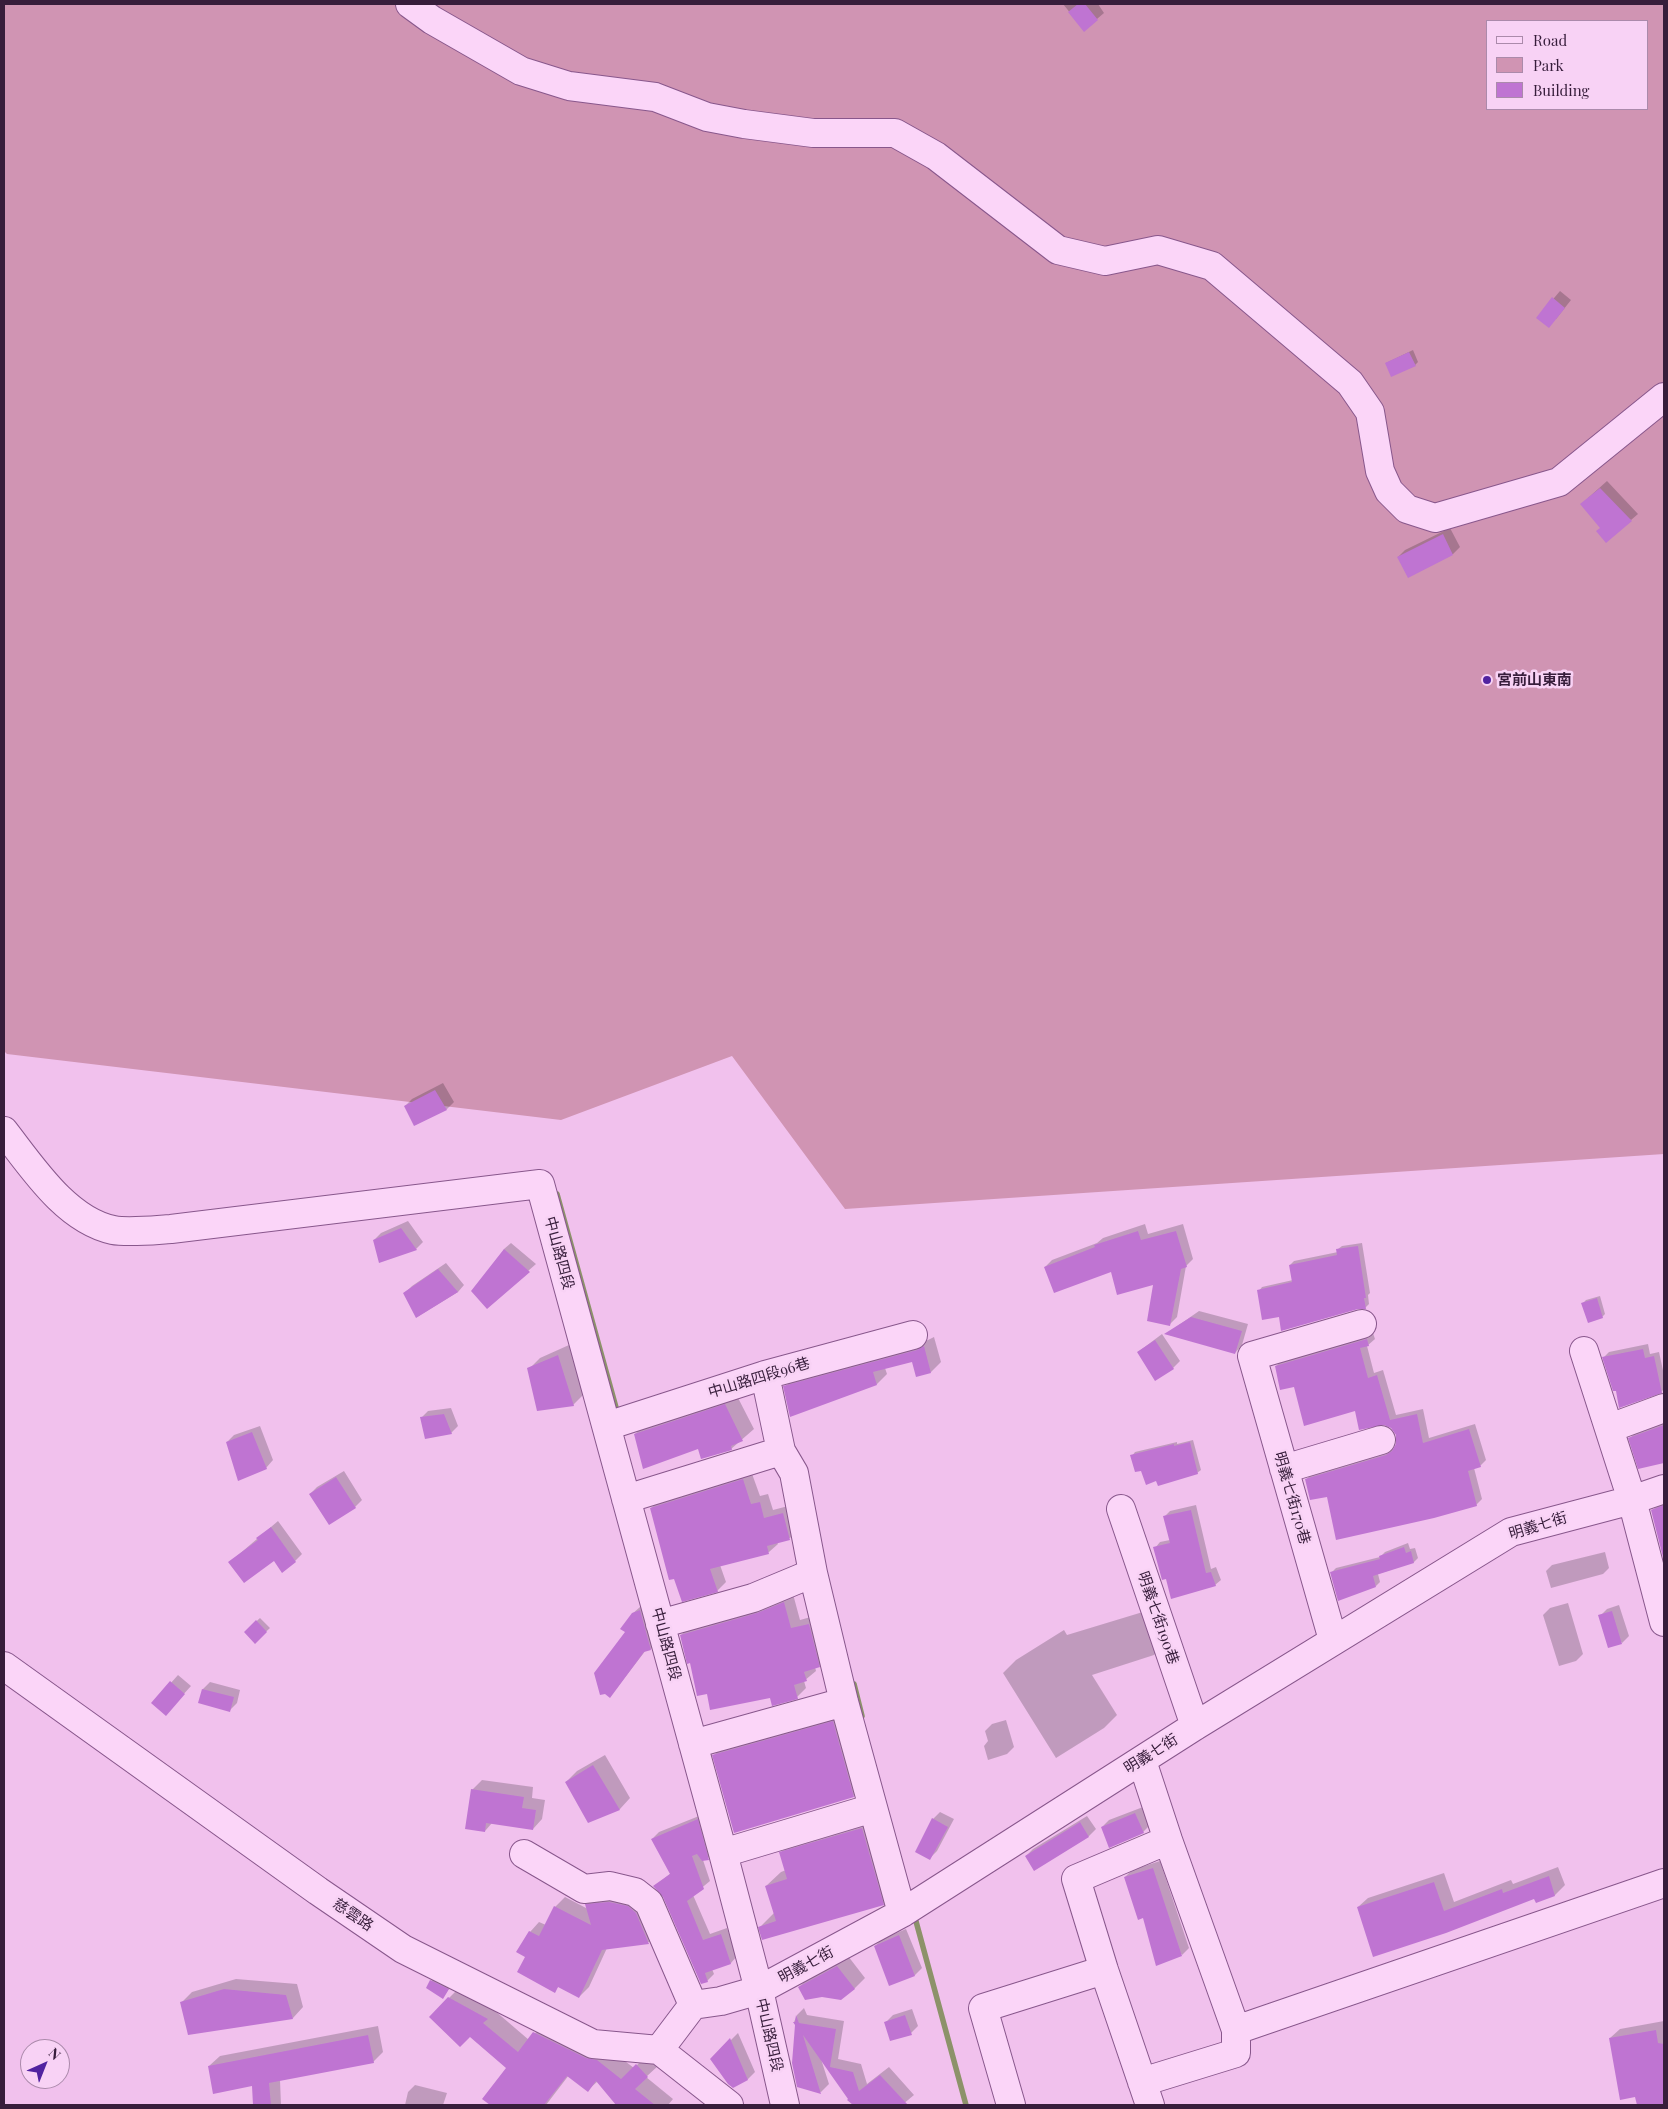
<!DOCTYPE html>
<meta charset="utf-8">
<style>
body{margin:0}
#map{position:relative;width:1668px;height:2109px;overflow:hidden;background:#f1c1ed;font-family:"Playfair Display",serif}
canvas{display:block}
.frame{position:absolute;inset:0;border:5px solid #371d3b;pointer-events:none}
.legend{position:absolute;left:1486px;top:20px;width:162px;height:90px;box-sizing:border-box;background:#f8d2f5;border:1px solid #ab8aab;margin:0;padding:6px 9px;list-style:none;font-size:15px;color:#371d3b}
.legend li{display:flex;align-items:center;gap:10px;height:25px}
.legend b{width:25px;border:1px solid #ab8aab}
.north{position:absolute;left:20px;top:2039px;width:50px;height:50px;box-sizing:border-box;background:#f8d2f5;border:1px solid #ab8aab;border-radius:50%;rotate:44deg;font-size:14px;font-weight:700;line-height:20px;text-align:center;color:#371d3b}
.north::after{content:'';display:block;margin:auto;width:18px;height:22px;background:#5123a0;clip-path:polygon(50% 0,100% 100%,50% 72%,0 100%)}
</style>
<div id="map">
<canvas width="1668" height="2109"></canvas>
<div class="frame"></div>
<ul class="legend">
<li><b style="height:6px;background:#fbd5f8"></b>Road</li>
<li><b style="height:14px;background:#d094b3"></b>Park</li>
<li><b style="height:14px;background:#bf74d2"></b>Building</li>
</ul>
<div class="north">N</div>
</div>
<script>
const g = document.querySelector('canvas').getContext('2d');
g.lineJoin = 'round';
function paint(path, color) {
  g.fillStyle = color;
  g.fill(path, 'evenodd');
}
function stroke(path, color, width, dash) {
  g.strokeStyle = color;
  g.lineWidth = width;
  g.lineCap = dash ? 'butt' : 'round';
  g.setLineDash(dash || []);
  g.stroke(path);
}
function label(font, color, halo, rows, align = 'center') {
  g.font = font + ' "Playfair Display","Noto Sans TC",serif';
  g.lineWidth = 5;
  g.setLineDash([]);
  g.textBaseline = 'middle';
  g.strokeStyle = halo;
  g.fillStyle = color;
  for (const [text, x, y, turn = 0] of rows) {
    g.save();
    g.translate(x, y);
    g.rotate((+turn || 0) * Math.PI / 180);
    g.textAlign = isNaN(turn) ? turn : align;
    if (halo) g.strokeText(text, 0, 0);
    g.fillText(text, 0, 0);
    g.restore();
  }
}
const green = new Path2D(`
 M 4,4 L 1664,4 L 1664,1154 L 845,1209 L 732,1056 L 561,1120 L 7,1054 L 4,1051 ZM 1487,21 L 1647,21 L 1647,109 L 1487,109 Z`);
const shadow = new Path2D(`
 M 1063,4 L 1098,4 L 1104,13 L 1084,30 Z
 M 1560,291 L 1571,300 L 1556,319 L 1538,317 Z
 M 1413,350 L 1418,362 L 1415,365 L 1386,363 Z
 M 1607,481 L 1638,514 L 1631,520 L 1588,498 Z
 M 1450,528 L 1460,547 L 1453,554 L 1398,557 L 1405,550 Z
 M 443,1083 L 454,1102 L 447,1109 L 415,1125 L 405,1106 L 412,1099 Z
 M 408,1221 L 423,1242 L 416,1249 L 374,1240 L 381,1233 Z
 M 1145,1224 L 1148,1234 L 1183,1224 L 1193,1259 L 1186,1266 L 1177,1317 L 1170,1324 L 1155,1283 L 1112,1270 L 1045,1267 L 1052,1260 L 1097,1243 L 1103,1238 Z
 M 511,1243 L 536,1264 L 487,1307 L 504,1249 Z
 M 1362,1243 L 1370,1293 L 1368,1295 L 1369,1304 L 1365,1308 L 1280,1316 L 1259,1291 L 1262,1287 L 1293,1280 L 1290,1265 L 1294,1261 L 1338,1252 L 1338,1249 L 1342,1246 Z
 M 446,1263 L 464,1285 L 458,1292 L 417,1317 L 405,1293 L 412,1286 Z
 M 1600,1296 L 1605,1314 L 1602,1317 L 1583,1303 L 1586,1300 Z
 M 1199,1311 L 1248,1324 L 1242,1345 L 1235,1353 L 1166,1334 Z
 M 1373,1333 L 1375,1339 L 1367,1346 L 1374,1373 L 1383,1370 L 1396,1415 L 1423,1409 L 1429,1438 L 1475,1424 L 1486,1460 L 1480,1466 L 1474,1468 L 1482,1499 L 1476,1505 L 1328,1495 L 1306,1480 L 1312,1473 L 1393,1449 L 1398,1443 L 1397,1436 L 1393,1428 L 1356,1410 L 1295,1386 L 1276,1366 L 1282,1360 Z
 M 1162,1334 L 1180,1361 L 1173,1368 L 1138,1352 Z
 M 934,1337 L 941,1362 L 931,1372 L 917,1375 L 913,1361 L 885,1368 L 887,1374 L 877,1384 L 785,1387 L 795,1377 L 928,1340 Z
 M 1648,1344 L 1650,1354 L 1659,1352 L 1664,1375 L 1664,1389 L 1661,1392 L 1617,1389 L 1604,1357 L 1609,1352 Z
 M 569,1345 L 584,1394 L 573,1405 L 529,1369 L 540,1358 Z
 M 736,1394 L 754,1429 L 731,1449 L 699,1447 L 635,1434 L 646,1423 Z
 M 451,1408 L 458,1426 L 451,1433 L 421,1418 L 428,1411 Z
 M 1664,1422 L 1664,1462 L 1639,1468 L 1630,1438 L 1636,1432 Z
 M 260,1426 L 273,1460 L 266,1468 L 227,1442 L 234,1435 Z
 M 1193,1440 L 1201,1470 L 1197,1473 L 1157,1480 L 1142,1469 L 1132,1456 L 1135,1452 L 1177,1442 L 1177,1444 Z
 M 344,1471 L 362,1500 L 355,1507 L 310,1494 L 317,1487 Z
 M 751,1471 L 760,1496 L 768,1494 L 773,1510 L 792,1505 L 798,1530 L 790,1538 L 777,1542 L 778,1544 L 769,1552 L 720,1565 L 726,1582 L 717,1591 L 651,1508 L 660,1499 Z
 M 1664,1502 L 1664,1556 L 1652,1510 Z
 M 1196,1505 L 1211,1569 L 1216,1567 L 1221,1580 L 1215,1585 L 1167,1578 L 1155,1548 L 1160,1542 L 1170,1540 L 1165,1516 L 1170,1511 Z
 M 278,1521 L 302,1554 L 295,1561 L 274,1560 L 230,1562 Z
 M 1408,1543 L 1410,1549 L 1415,1548 L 1418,1558 L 1414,1562 L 1378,1574 L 1380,1582 L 1376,1586 L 1331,1573 L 1336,1568 L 1380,1557 L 1385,1552 Z
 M 1605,1552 L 1609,1568 L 1603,1574 L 1551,1588 L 1546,1571 L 1552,1565 Z
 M 793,1594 L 800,1620 L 818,1615 L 828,1657 L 819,1666 L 815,1667 L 816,1671 L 804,1681 L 806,1688 L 797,1697 L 708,1693 L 691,1662 L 681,1635 L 690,1626 Z
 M 1568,1603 L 1583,1654 L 1576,1661 L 1559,1666 L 1543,1615 L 1550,1608 Z
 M 647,1605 L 657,1642 L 651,1649 L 646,1650 L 616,1689 L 627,1632 L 632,1614 L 640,1607 Z
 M 1619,1605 L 1629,1636 L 1622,1643 L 1600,1616 L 1607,1609 Z
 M 1156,1608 L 1167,1642 L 1154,1655 L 1092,1675 L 1117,1715 L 1104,1728 L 1056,1758 L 1003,1673 L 1016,1660 L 1064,1630 L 1067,1635 Z
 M 260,1618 L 270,1628 L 255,1642 L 245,1632 Z
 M 178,1675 L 191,1686 L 172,1707 L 153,1703 Z
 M 210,1682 L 240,1690 L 237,1703 L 230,1710 L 200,1702 L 203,1689 Z
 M 843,1712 L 863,1786 L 853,1796 L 714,1755 L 724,1745 Z
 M 1006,1720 L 1014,1747 L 1007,1754 L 988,1760 L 984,1746 L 988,1741 L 985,1731 L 992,1724 Z
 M 605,1755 L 630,1798 L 620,1809 L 589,1821 L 566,1782 L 577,1771 Z
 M 482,1780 L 533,1787 L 532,1798 L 545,1800 L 542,1819 L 533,1829 L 492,1823 L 485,1831 L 472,1790 Z
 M 1143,1807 L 1150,1825 L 1143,1832 L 1102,1827 L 1109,1820 Z
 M 940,1812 L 954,1819 L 937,1851 L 930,1858 L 933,1819 Z
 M 704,1814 L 715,1852 L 708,1858 L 703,1860 L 710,1881 L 693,1895 L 710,1934 L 727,1928 L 737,1956 L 731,1963 L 712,1969 L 714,1974 L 707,1981 L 664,1896 L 655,1886 L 671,1873 L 652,1839 L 659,1832 Z
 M 877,1814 L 898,1889 L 883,1904 L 760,1927 L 774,1913 L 766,1886 L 781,1872 L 786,1870 L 781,1853 L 795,1838 Z
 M 1087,1816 L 1096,1829 L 1089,1836 L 1035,1869 L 1026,1856 L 1033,1849 Z
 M 1160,1861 L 1189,1948 L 1182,1955 L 1125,1877 L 1132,1870 Z
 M 1558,1867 L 1565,1885 L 1555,1895 L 1536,1901 L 1535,1897 L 1374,1955 L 1358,1907 L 1368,1898 L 1444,1873 L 1454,1902 L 1511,1880 L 1513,1884 Z
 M 619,1893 L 658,1933 L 649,1942 L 607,1948 L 589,1987 L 579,1997 L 559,1986 L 554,1991 L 526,1956 L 530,1932 L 539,1922 L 546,1925 L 555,1907 L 565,1897 L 588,1909 L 586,1905 L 596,1895 Z
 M 906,1929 L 922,1968 L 915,1975 L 890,1984 L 875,1946 L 882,1939 Z
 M 848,1956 L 865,1978 L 854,1989 L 799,1987 L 810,1976 Z
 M 435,1978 L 451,1986 L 443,1997 L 431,1981 Z
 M 236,1979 L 297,1984 L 303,2007 L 293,2018 L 181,2003 L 192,1992 Z
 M 461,1986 L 498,2006 L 494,2010 L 529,2040 L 546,2021 L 609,2049 L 634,2068 L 649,2053 L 659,2065 L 646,2077 L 673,2099 L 668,2105 L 618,2105 L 598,2081 L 588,2090 L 569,2075 L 546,2105 L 492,2105 L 484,2098 L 507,2068 L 470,2035 L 430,2017 Z
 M 804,2008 L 807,2015 L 844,2021 L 838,2059 L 861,2064 L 867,2084 L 889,2067 L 914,2095 L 902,2105 L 854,2105 L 821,2059 L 829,2084 L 821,2092 L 798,2086 L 796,2024 L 794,2022 L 797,2015 Z
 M 912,2009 L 918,2026 L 911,2033 L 886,2022 L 893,2015 Z
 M 1664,2021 L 1664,2105 L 1638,2105 L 1636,2096 L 1610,2038 L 1620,2029 Z
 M 378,2026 L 383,2052 L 373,2062 L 280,2080 L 281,2105 L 255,2105 L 253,2085 L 209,2066 L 220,2056 Z
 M 738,2033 L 755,2072 L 748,2079 L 733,2087 L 712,2059 Z
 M 415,2085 L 447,2093 L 443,2105 L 405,2105 L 408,2092 Z`);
const stream = new Path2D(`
 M 557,1194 L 617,1411 L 619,1413
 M 854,1684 L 862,1716
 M 914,1914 L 966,2105`);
const building = new Path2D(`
 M 1078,4 L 1085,4 L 1098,20 L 1084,32 L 1068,12 Z
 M 1552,297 L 1565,308 L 1549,328 L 1536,318 Z
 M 1409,352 L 1416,366 L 1391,377 L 1385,363 Z
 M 1600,488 L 1632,521 L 1606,543 L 1596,531 L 1600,528 L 1580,504 Z
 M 1443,534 L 1453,555 L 1408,578 L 1397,557 Z
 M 435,1090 L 447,1110 L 414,1126 L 404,1106 Z
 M 401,1228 L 417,1250 L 379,1263 L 373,1240 Z
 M 1138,1231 L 1141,1240 L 1176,1231 L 1187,1267 L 1181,1269 L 1170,1326 L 1147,1321 L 1153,1285 L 1117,1295 L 1111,1272 L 1054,1293 L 1044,1267 L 1095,1247 L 1094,1245 Z
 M 1358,1246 L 1366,1298 L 1364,1298 L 1366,1309 L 1358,1309 L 1281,1331 L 1279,1317 L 1262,1320 L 1257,1290 L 1292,1282 L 1289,1265 L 1337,1255 L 1336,1249 Z
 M 504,1249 L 530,1272 L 487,1309 L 471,1291 Z
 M 438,1269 L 458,1292 L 416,1318 L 403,1293 Z
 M 1597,1298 L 1603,1318 L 1588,1323 L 1581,1303 Z
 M 1191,1317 L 1242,1331 L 1235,1354 L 1164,1334 Z
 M 1367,1339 L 1369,1346 L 1360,1348 L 1368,1378 L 1377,1375 L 1390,1420 L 1417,1414 L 1423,1443 L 1469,1429 L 1481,1467 L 1468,1471 L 1477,1506 L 1434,1518 L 1336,1540 L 1327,1497 L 1310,1500 L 1305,1479 L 1386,1455 L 1392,1451 L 1396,1444 L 1396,1435 L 1391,1428 L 1384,1425 L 1359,1430 L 1355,1411 L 1304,1426 L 1294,1387 L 1280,1390 L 1275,1366 Z
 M 1155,1340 L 1174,1369 L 1155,1381 L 1137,1352 Z
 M 924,1346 L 931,1373 L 916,1377 L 912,1362 L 873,1372 L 877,1385 L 790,1417 L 783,1386 L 917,1350 Z
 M 1643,1349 L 1645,1358 L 1654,1356 L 1662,1393 L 1619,1408 L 1616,1391 L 1613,1391 L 1602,1357 Z
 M 558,1355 L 574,1406 L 537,1411 L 527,1368 Z
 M 725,1404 L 743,1441 L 731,1446 L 732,1450 L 701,1459 L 698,1449 L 643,1469 L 634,1434 Z
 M 444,1414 L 452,1434 L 425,1439 L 420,1417 Z
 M 1664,1425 L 1664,1463 L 1638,1469 L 1628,1438 Z
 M 252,1432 L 267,1469 L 238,1481 L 226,1442 Z
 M 1190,1442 L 1198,1474 L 1158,1486 L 1156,1481 L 1146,1485 L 1141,1471 L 1135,1472 L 1130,1455 L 1174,1444 L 1174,1446 Z
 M 336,1477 L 356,1508 L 329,1525 L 309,1494 Z
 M 743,1479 L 751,1504 L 760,1502 L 764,1518 L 783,1513 L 790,1540 L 767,1546 L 769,1554 L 710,1569 L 718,1592 L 682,1602 L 674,1579 L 669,1580 L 650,1508 Z
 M 1664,1505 L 1664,1561 L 1651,1510 Z
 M 1191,1510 L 1206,1573 L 1211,1572 L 1216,1586 L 1171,1599 L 1166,1579 L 1162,1580 L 1153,1547 L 1170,1543 L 1163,1516 Z
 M 271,1527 L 296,1562 L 282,1573 L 274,1561 L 244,1583 L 228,1562 L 258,1540 L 256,1538 Z
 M 1404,1547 L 1406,1553 L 1411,1551 L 1414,1563 L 1373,1576 L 1376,1587 L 1338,1601 L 1330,1572 L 1380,1559 L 1379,1556 Z
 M 784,1602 L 791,1628 L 809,1624 L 820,1667 L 804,1672 L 807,1681 L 794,1685 L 798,1699 L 772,1706 L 770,1698 L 710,1710 L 707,1694 L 697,1696 L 690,1663 L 687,1664 L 680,1635 L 757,1613 Z
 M 640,1610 L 651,1650 L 644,1652 L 610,1698 L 605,1694 L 600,1695 L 594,1673 L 625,1632 L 620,1629 L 632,1613 Z
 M 1612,1611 L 1622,1644 L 1608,1648 L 1598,1615 Z
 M 256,1620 L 267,1632 L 255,1644 L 244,1632 Z
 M 170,1681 L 185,1694 L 166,1716 L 151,1703 Z
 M 202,1689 L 234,1697 L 230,1712 L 198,1703 Z
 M 833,1721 L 854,1797 L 734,1833 L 712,1755 Z
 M 593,1765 L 620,1810 L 588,1823 L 565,1782 Z
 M 471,1789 L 524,1797 L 522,1808 L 536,1810 L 533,1830 L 486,1823 L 485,1832 L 465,1829 Z
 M 1135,1813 L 1144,1833 L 1109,1848 L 1101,1827 Z
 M 932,1818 L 948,1827 L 930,1860 L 915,1852 Z
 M 698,1819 L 709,1860 L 702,1861 L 697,1854 L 692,1856 L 704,1889 L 687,1901 L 703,1940 L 721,1934 L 731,1964 L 705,1973 L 708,1982 L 701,1984 L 663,1897 L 653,1886 L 670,1874 L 651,1839 Z
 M 1080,1822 L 1089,1837 L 1034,1871 L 1025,1856 Z
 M 862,1828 L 884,1905 L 762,1940 L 758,1927 L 776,1921 L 765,1886 L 787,1879 L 779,1852 Z
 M 1153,1868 L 1182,1956 L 1156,1966 L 1143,1918 L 1138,1920 L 1124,1877 Z
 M 1549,1876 L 1555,1896 L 1536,1903 L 1534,1899 L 1446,1933 L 1373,1957 L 1357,1907 L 1434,1882 L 1444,1911 L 1502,1889 L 1503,1893 Z
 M 609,1902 L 628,1906 L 636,1913 L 649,1944 L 602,1950 L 579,1998 L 558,1987 L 555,1993 L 517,1972 L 525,1957 L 516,1952 L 529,1931 L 539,1936 L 554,1906 L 591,1925 L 585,1904 Z
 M 899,1935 L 915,1976 L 889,1986 L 874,1946 Z
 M 837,1966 L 855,1989 L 841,2000 L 822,1997 L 805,2000 L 798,1987 Z
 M 430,1980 L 449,1989 L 443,1999 L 426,1988 Z
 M 224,1989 L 286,1995 L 293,2019 L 188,2035 L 180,2002 Z
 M 448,1997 L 488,2019 L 483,2023 L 518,2052 L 533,2032 L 586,2058 L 597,2060 L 621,2079 L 636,2064 L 648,2077 L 635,2089 L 655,2105 L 616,2105 L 596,2081 L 588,2092 L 567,2076 L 544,2105 L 490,2105 L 482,2099 L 506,2068 L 470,2037 L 460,2047 L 429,2017 Z
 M 796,2015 L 799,2023 L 836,2029 L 830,2067 L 853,2072 L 859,2091 L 880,2075 L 908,2105 L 853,2105 L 847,2100 L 848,2099 L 803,2035 L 821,2094 L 797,2087 L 792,2063 L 795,2025 L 793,2022 L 795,2022 Z
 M 905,2015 L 912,2035 L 890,2041 L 884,2022 Z
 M 1656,2030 L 1658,2043 L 1664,2044 L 1664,2105 L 1637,2105 L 1635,2097 L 1620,2100 L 1609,2038 Z
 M 368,2035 L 374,2063 L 269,2083 L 271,2105 L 253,2105 L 252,2086 L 213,2094 L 208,2066 Z
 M 730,2038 L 748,2080 L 733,2088 L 728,2084 L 710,2059 Z`);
const minor = new Path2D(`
 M 410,4 L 432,20 L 521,71 L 569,86 L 655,97 L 707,117 L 744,124 L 813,133 L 895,133 L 936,156 L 1058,250 L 1105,261 L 1158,250 L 1212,266 L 1350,383 L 1370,412 L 1380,471 L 1389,491 L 1407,509 L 1435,518 L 1559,482 L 1664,397
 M 4,1131 C 32,1167 66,1220 113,1230 C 128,1233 155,1230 171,1229 L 540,1184 L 723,1853 L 759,1990 L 785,2105
 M 1584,1351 L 1632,1500 L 1664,1622
 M 765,1375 L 781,1451 L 794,1473 L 813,1573 L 844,1702 L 902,1913
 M 607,1426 L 765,1375 L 913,1335
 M 1610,1428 L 1664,1408
 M 1284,1469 L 1381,1440
 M 626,1499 L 781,1451
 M 1121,1509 L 1195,1726
 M 660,1624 L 753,1598 L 813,1573
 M 1333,1640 L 1252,1356 L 1362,1324
 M 4,1666 L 318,1891 L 403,1949 L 593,2044 L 659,2050 L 729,2105
 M 693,1744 L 844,1702
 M 1142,1761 L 1168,1840 L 1236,2030 L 1664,1883
 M 723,1853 L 873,1808
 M 524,1854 L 584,1889 L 610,1886 L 635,1892 L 649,1903 L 693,2005
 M 659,2050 L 693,2005 L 721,2001 L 759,1990 L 902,1913 L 1195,1726 L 1511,1532 L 1632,1500 L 1664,1489
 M 1142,2082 L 1236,2053 L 1236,2030
 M 1011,2105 L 983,2008 L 1104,1970
 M 1150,2105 L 1104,1970 L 1076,1879 L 1168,1840`);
const markers = [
 [1487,680,5,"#5123a0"]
];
const poiNames = [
 ["宮前山東南",1497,680]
];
const streetNames = [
 ["中山路四段",559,1253,75],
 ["中山路四段96巷",759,1378,-17],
 ["明義七街170巷",1292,1498,74],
 ["明義七街",1538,1526,-17],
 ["明義七街190巷",1158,1618,71],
 ["中山路四段",666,1644,75],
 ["明義七街",1151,1754,-32],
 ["慈雲路",353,1915,34],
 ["明義七街",806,1965,-28],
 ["中山路四段",769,2035,77]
];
paint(green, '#d094b3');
paint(shadow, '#0003');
stroke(stream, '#8d926a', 5.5);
paint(building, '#bf74d2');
stroke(minor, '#88578c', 30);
stroke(minor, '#fbd5f8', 28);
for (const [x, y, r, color] of markers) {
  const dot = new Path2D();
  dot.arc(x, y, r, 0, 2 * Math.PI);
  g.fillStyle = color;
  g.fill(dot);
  stroke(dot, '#f8d2f5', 2);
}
label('bold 15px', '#371d3b', '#f8d2f5', poiNames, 'left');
label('15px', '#371d3b', '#f8d2f5', streetNames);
</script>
